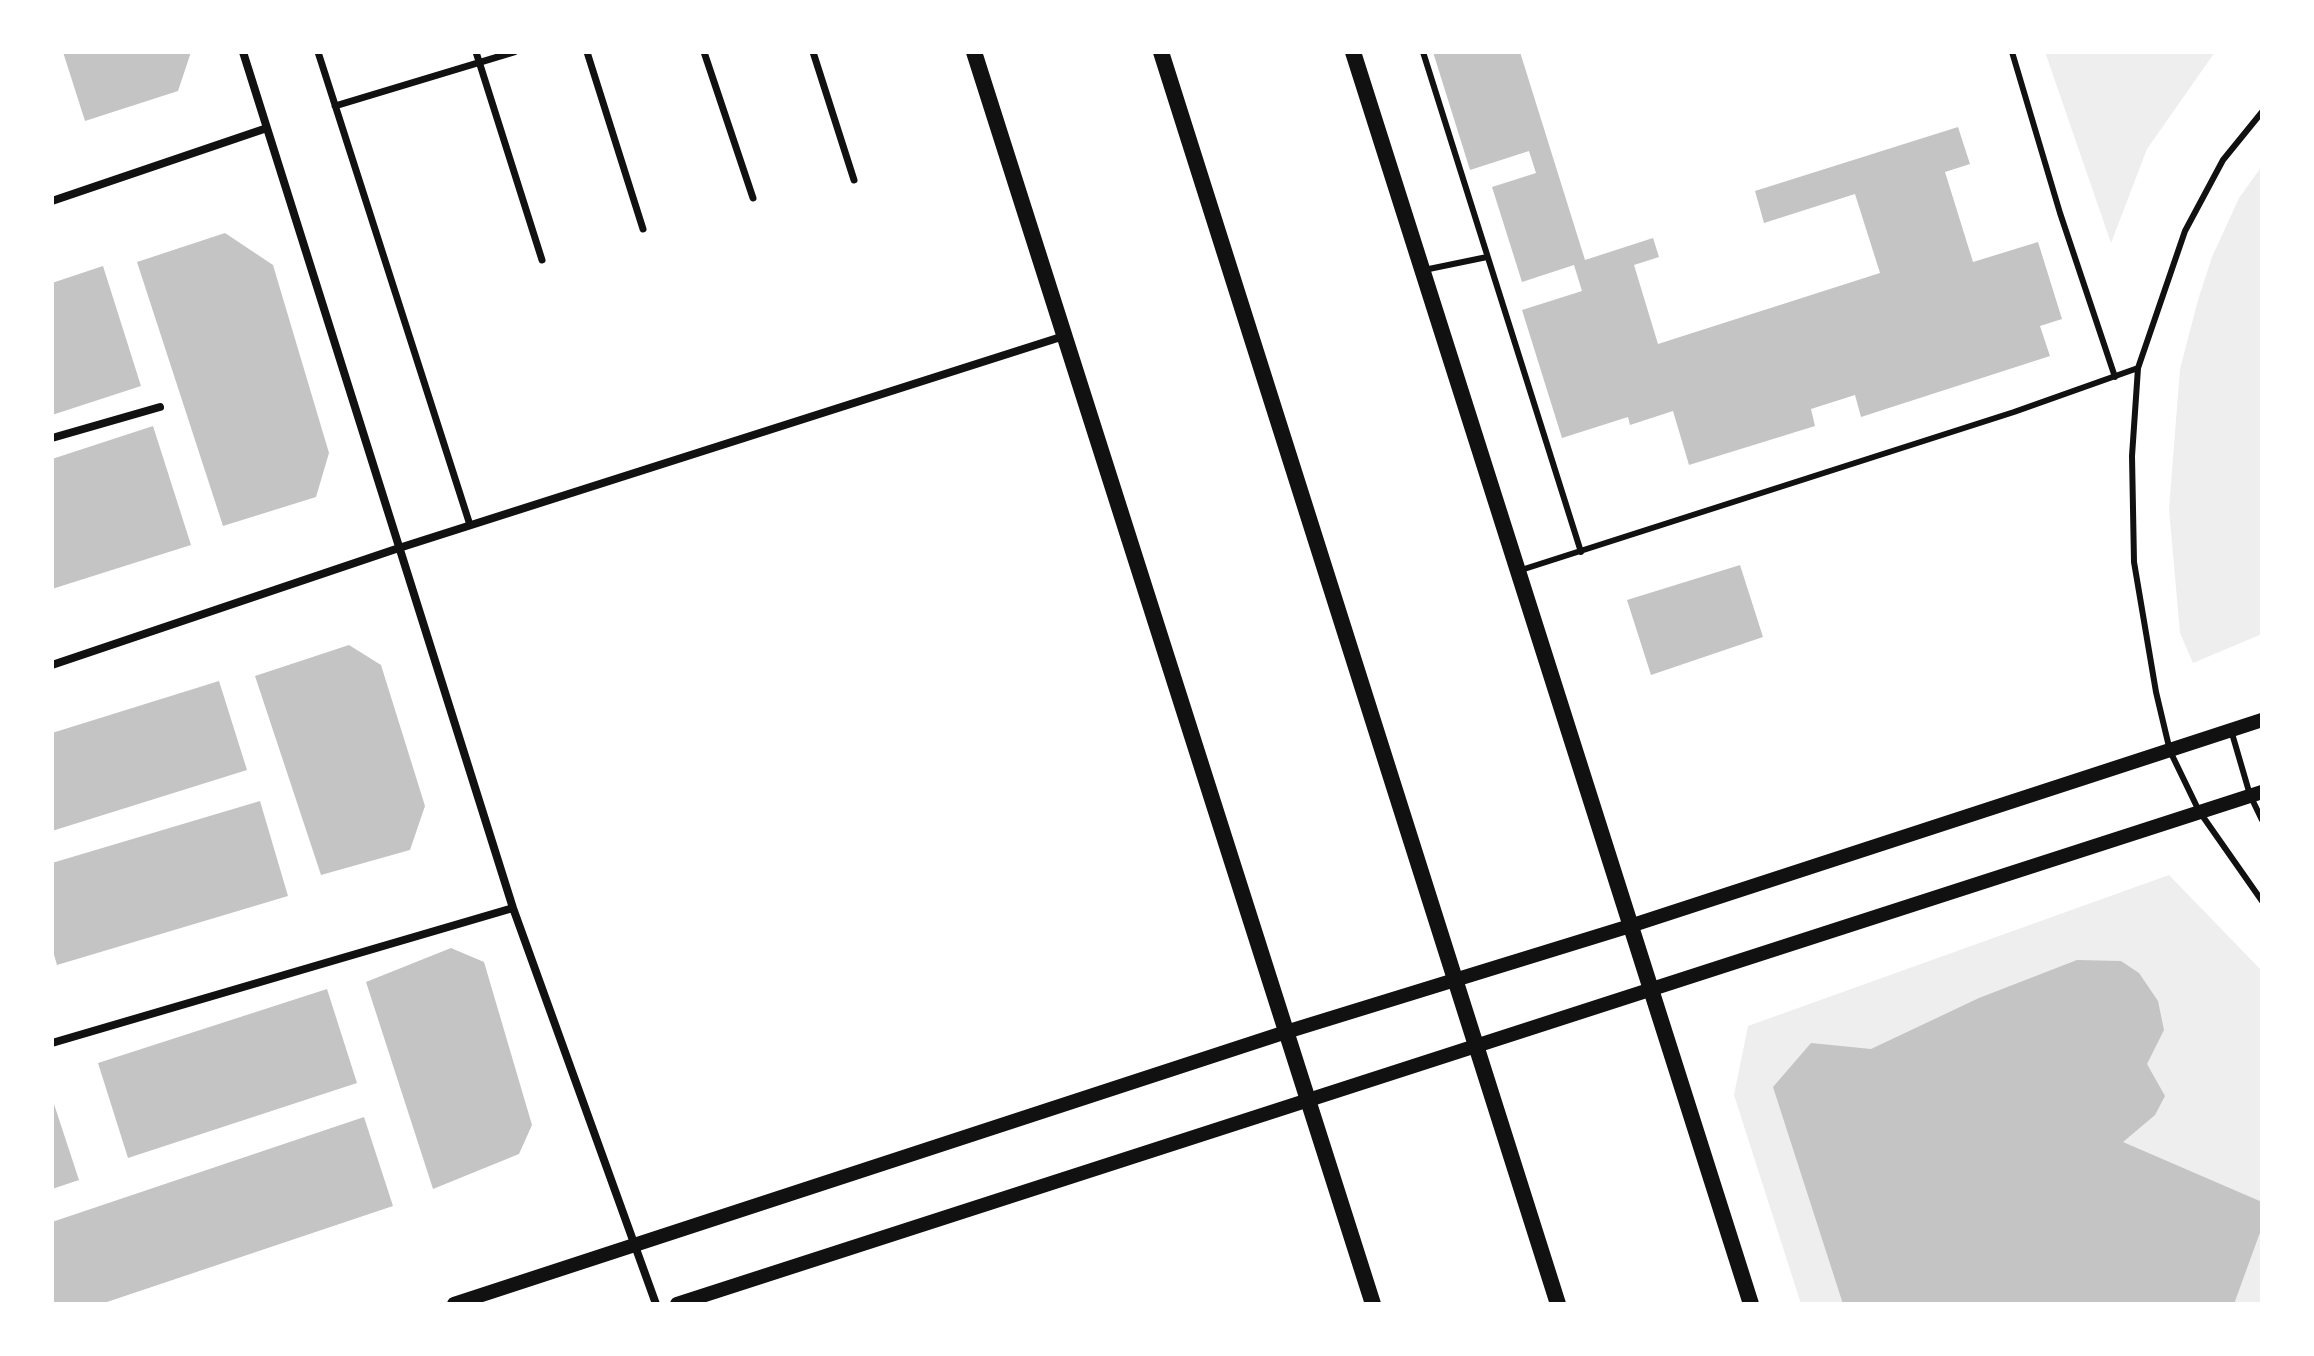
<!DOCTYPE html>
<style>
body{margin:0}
#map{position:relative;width:2314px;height:1356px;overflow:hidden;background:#fff;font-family:Spectral,serif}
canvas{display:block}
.frame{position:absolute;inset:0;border:54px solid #fff;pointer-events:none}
</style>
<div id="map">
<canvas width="2314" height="1356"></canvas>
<div class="frame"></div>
</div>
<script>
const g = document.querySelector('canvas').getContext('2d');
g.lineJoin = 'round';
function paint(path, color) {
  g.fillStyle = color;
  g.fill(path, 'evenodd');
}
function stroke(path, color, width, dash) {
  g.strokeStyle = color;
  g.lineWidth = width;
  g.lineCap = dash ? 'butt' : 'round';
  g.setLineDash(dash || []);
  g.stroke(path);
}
const green = new Path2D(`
 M 2045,52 L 2215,52 L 2147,149 L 2111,243 Z
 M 2262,166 L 2262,634 L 2193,663 L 2180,633 L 2169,509 L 2180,369 L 2198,300 L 2212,257 L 2239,198 Z
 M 2169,875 L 2262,971 L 2262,1304 L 1801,1304 L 1734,1095 L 1748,1026 Z`);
const building = new Path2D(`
 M 63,52 L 191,52 L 178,91 L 85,121 Z
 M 1433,52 L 1520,52 L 1585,260 L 1653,238 L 1659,257 L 1634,265 L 1658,344 L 1880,273 L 1855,194 L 1764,223 L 1755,191 L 1958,127 L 1970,164 L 1945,172 L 1973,262 L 2038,242 L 2062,319 L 2040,326 L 2050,356 L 1861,417 L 1855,395 L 1811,409 L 1815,426 L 1689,465 L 1673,411 L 1630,425 L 1628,417 L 1562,438 L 1522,310 L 1582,291 L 1574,265 L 1522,282 L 1492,187 L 1536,173 L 1529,151 L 1470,170 Z
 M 225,233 L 273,265 L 329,453 L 316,497 L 223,526 L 137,262 Z
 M 103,266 L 141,386 L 52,415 L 52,283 Z
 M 153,426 L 191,545 L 52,589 L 52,459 Z
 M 1740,565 L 1763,637 L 1651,675 L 1627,600 Z
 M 349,645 L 381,665 L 425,806 L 410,850 L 321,875 L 255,676 Z
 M 219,681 L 247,770 L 52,831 L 52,733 Z
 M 260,801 L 288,896 L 57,965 L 52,948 L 52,863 Z
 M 451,948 L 484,962 L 532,1125 L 519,1154 L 433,1189 L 366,982 Z
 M 2077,960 L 2121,961 L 2139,973 L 2158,1001 L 2164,1030 L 2147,1064 L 2165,1096 L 2155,1115 L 2123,1142 L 2262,1202 L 2262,1227 L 2234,1304 L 1843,1304 L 1773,1087 L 1811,1043 L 1871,1049 L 1979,998 Z
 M 327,989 L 357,1083 L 128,1158 L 98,1063 Z
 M 52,1098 L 79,1180 L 52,1189 Z
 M 364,1117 L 393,1206 L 101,1304 L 52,1304 L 52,1222 Z`);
const service = new Path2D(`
 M 1423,52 L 1581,552
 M 2012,52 L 2060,213 L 2115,377
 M 2262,112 L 2223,160 L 2185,231 L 2138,368 L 2132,456 L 2134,562 L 2156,692 L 2170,751 L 2199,811 L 2262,901
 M 1424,270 L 1487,257
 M 1518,571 L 2014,412 L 2138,368
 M 2231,730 L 2250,795 L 2262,820`);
const pedestrian = new Path2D(`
 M 318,52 L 470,525
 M 476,52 L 542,260
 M 587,52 L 643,229
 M 704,52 L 753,198
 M 813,52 L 854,180
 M 335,106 L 514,52`);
const minor = new Path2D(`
 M 243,52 L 513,908 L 656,1304
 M 52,201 L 267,128
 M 52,438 L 160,407
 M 52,665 L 399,548 L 1064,336
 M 52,1043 L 513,908`);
const tertiary = new Path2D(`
 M 454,1304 L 1286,1032 L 1630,926 L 2262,720
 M 677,1304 L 2262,792`);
const secondary = new Path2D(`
 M 974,52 L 1373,1304
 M 1161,52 L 1558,1304
 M 1353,52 L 1751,1304`);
paint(green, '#eee');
paint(building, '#c4c4c4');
stroke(service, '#111', 6);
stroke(pedestrian, '#111', 7);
stroke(minor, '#111', 8);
stroke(tertiary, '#111', 14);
stroke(secondary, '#111', 16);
</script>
